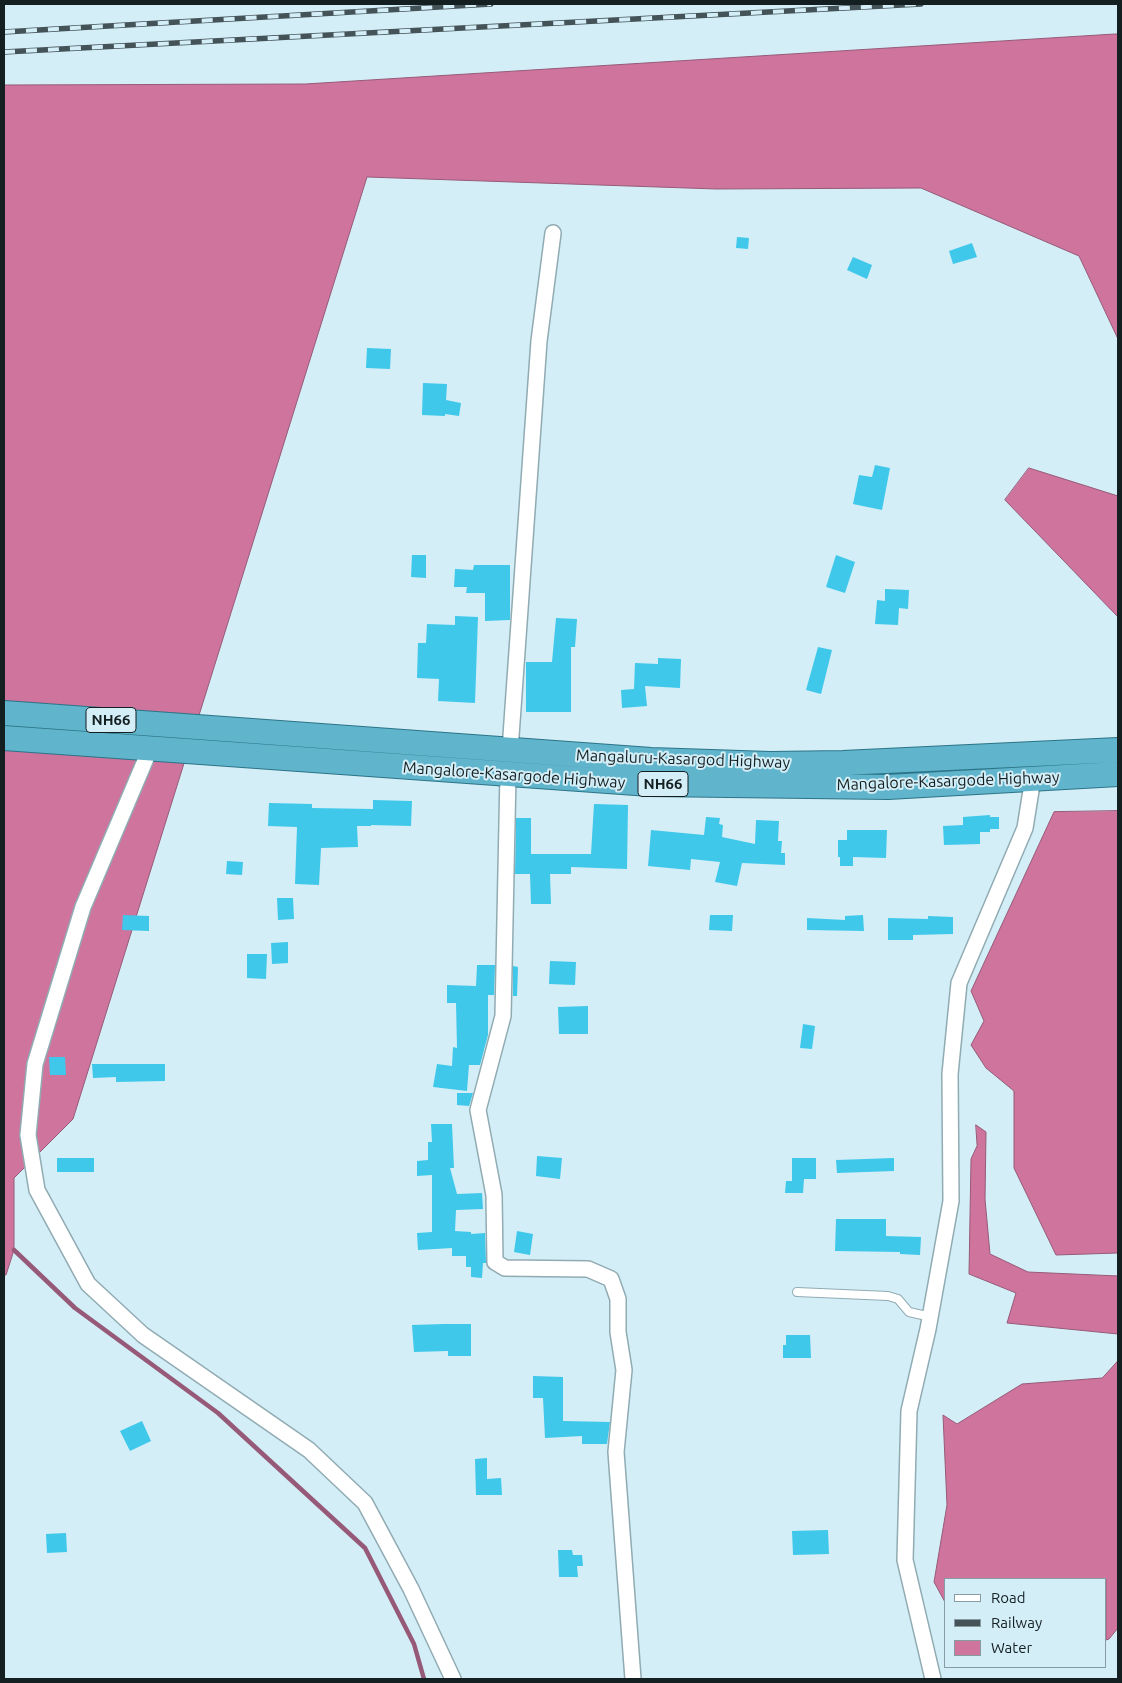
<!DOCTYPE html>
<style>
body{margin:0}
#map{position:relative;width:1122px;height:1683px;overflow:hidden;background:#d3eef7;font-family:Ubuntu,sans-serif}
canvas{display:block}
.frame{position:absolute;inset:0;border:5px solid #141f22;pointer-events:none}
.legend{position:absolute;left:944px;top:1578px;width:162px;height:90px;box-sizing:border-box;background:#d3eef7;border:1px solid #879ba2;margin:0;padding:6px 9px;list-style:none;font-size:15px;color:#141f22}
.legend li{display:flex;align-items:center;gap:10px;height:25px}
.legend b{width:25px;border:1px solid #879ba2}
</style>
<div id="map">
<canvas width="1122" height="1683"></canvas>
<div class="frame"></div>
<ul class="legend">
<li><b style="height:6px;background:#fff"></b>Road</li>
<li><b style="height:6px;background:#445358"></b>Railway</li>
<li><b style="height:14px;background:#ce749d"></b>Water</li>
</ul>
</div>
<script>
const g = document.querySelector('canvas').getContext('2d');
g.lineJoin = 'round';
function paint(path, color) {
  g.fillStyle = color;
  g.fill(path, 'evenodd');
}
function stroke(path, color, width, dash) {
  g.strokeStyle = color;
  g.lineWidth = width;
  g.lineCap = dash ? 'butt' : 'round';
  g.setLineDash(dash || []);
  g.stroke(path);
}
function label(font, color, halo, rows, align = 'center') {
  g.font = font + ' Ubuntu,sans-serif';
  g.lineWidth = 4;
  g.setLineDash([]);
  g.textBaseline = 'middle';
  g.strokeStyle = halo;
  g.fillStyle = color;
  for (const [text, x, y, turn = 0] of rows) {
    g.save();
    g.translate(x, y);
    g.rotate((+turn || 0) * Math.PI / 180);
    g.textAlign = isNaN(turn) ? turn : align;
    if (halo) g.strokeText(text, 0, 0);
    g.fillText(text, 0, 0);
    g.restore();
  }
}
const water = new Path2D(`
 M 1115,34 L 1118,34 L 1118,339 L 1079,256 L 921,188 L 716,189 L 367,177 L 73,1119 L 14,1178 L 14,1250 L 6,1275 L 4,1275 L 4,85 L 305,84 Z
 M 1029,468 L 1118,496 L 1118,617 L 1005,500 Z
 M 1118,811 L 1118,1253 L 1056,1255 L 1014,1168 L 1014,1091 L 986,1068 L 971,1045 L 984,1021 L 971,991 L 1054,812 Z
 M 976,1125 L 986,1132 L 985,1199 L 990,1254 L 1028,1272 L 1118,1276 L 1118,1334 L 1007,1323 L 1016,1293 L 969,1274 L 971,1159 L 977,1146 Z
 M 1118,1361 L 1118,1628 L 1109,1639 L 1106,1640 L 1106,1579 L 946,1579 L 946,1604 L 934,1582 L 947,1505 L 943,1415 L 957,1424 L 1022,1384 L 1102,1378 Z`);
const stream = new Path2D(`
 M 14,1250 L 75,1308 L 218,1413 L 365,1548 L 414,1644 L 424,1679`);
const building = new Path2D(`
 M 737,237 L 749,238 L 748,249 L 736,248 Z
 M 972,243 L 977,257 L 953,264 L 949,251 Z
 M 853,257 L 872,265 L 867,279 L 847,270 Z
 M 367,348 L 391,349 L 390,369 L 366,368 Z
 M 423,383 L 447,384 L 446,400 L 461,403 L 459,416 L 445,414 L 445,416 L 422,415 Z
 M 875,465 L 890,468 L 882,510 L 853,504 L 859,475 L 872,477 Z
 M 412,555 L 426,555 L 426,578 L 411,577 Z
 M 836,555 L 855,562 L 845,593 L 826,587 Z
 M 474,565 L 510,565 L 510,620 L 485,621 L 485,593 L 466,593 L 467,587 L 454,587 L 455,569 L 473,570 Z
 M 885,589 L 909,590 L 908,609 L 899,608 L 898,625 L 875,624 L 877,600 L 885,601 Z
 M 455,616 L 478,617 L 475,703 L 438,701 L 439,679 L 417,678 L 418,643 L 426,643 L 427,624 L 455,625 Z
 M 556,618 L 577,619 L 575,647 L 571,647 L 571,712 L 526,712 L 526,662 L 552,662 Z
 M 818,647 L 832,650 L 821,694 L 806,690 Z
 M 658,658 L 681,659 L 680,688 L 645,686 L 647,706 L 622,708 L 621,690 L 634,689 L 635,663 L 658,664 Z
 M 373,800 L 412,801 L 411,826 L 371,825 L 371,826 L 357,826 L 358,847 L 321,848 L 319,885 L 295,884 L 297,827 L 268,826 L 269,803 L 312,804 L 312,808 L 373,809 Z
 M 594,804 L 628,805 L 627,869 L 571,867 L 571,874 L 550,874 L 551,904 L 531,904 L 530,874 L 515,874 L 516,818 L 531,818 L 531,854 L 591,854 Z
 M 990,815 L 990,817 L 999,817 L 999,829 L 990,829 L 990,832 L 980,832 L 980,844 L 944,845 L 943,826 L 963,825 L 963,817 Z
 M 706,817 L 720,818 L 719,824 L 723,825 L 722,837 L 755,844 L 756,820 L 779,821 L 778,841 L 782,841 L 781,853 L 785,853 L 785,865 L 742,863 L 737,886 L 715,882 L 720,862 L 691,859 L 690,870 L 648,866 L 651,830 L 704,835 Z
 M 847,830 L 887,830 L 886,858 L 853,857 L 853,866 L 840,866 L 840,857 L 838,857 L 838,840 L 847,840 Z
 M 227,861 L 243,862 L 242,875 L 226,874 Z
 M 277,898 L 293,898 L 294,919 L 278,920 Z
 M 123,915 L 149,916 L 149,931 L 122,930 Z
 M 710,915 L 733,915 L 732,931 L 709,930 Z
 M 863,915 L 864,931 L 807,930 L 807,918 L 845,920 L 845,916 Z
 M 928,916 L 953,917 L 953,934 L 913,935 L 913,940 L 888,940 L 888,918 L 928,919 Z
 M 288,942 L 288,963 L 272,964 L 271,943 Z
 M 247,954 L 267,954 L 266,979 L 247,978 Z
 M 550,961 L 576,962 L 575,985 L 549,984 Z
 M 477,965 L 495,965 L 494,995 L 488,995 L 488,1035 L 480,1065 L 469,1065 L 467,1091 L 433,1087 L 437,1064 L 452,1066 L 453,1047 L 457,1048 L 456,1003 L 447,1003 L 447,985 L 476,986 Z
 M 513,966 L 518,967 L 517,996 L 513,996 Z
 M 588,1006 L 588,1034 L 559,1034 L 558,1007 Z
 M 803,1024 L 815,1026 L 812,1049 L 800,1048 Z
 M 49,1057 L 65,1057 L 66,1075 L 50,1075 Z
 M 92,1064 L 165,1064 L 165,1081 L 116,1082 L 116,1077 L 93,1078 Z
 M 457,1093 L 473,1093 L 469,1106 L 457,1105 Z
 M 431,1124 L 452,1124 L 454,1168 L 450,1168 L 457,1194 L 482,1193 L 483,1209 L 456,1210 L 455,1231 L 471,1232 L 471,1234 L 485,1233 L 486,1263 L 483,1263 L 482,1278 L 471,1277 L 471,1267 L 466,1267 L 466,1256 L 452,1256 L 452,1248 L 418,1250 L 417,1233 L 432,1232 L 432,1175 L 417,1176 L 417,1161 L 428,1160 L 428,1142 L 432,1142 Z
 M 537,1156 L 562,1158 L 560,1179 L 536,1176 Z
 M 57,1158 L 94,1158 L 94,1172 L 57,1172 Z
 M 792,1158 L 816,1158 L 816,1179 L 804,1179 L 803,1193 L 785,1193 L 786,1181 L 792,1181 Z
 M 894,1158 L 894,1171 L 837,1173 L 836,1160 Z
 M 836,1219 L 886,1219 L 886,1236 L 921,1237 L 920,1255 L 900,1254 L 900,1252 L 835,1251 Z
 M 517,1231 L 533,1234 L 530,1255 L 514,1252 Z
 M 444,1324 L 471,1324 L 471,1356 L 448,1356 L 448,1351 L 414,1352 L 412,1325 Z
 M 786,1335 L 810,1335 L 811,1358 L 783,1358 L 783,1345 L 786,1345 Z
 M 533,1376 L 563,1377 L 563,1421 L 610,1422 L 607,1444 L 582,1444 L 582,1436 L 545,1438 L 543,1398 L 533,1398 Z
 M 142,1421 L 151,1441 L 130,1451 L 120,1431 Z
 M 487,1458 L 487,1479 L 501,1478 L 502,1495 L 476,1495 L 475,1459 Z
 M 828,1530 L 829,1554 L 793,1555 L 792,1531 Z
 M 66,1533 L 67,1552 L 47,1553 L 46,1534 Z
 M 558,1550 L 572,1550 L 573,1555 L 582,1555 L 583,1566 L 577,1566 L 578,1577 L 559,1577 Z`);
const service = new Path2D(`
 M 797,1292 L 888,1296 L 898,1299 L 909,1312 L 931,1317`);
const minor = new Path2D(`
 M 150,749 L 83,907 L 35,1064 L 28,1135 L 37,1190 L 88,1284 L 143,1335 L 309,1450 L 365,1503 L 411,1589 L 453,1679
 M 510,750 L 539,341 L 553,233
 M 508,774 L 503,1016 L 478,1110 L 494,1195 L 495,1262 L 505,1268 L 588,1269 L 611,1279 L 618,1299 L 618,1332 L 624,1370 L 616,1452 L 633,1679
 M 933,1679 L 905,1560 L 909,1411 L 928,1329 L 951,1201 L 950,1074 L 959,983 L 1025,828 L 1033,778`);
const trunk = new Path2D(`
 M 4,713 L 651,760 L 770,764 L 843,763 L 1118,750
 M 4,738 L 650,784 L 888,787 L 1118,774`);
const rail = new Path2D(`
 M 4,32 L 491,4
 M 4,52 L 921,4`);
const shields = [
 [111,720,50],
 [663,784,50]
];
const shieldNames = [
 ["NH66",111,720],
 ["NH66",663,784]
];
const streetNames = [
 ["Mangaluru-Kasargod Highway",683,759,2],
 ["Mangalore-Kasargode Highway",514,775,4],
 ["Mangalore-Kasargode Highway",948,781,-2]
];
paint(water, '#ce749d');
stroke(water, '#965a78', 1);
stroke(stream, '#965a78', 4.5);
paint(building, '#3fc8ea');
stroke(service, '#91abb3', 10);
stroke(minor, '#91abb3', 18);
stroke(trunk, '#2c7487', 26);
stroke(service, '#fff', 8);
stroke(minor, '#fff', 15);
stroke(trunk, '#60b4cb', 24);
stroke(rail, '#445358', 5.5);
stroke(rail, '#d3eef7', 4, [11]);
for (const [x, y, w] of shields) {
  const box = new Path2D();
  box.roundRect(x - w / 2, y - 12.5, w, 25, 4);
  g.fillStyle = '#d3eef7';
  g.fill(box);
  stroke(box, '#141f22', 1);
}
label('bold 15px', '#141f22', null, shieldNames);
label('16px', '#141f22', '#d3eef7', streetNames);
</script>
